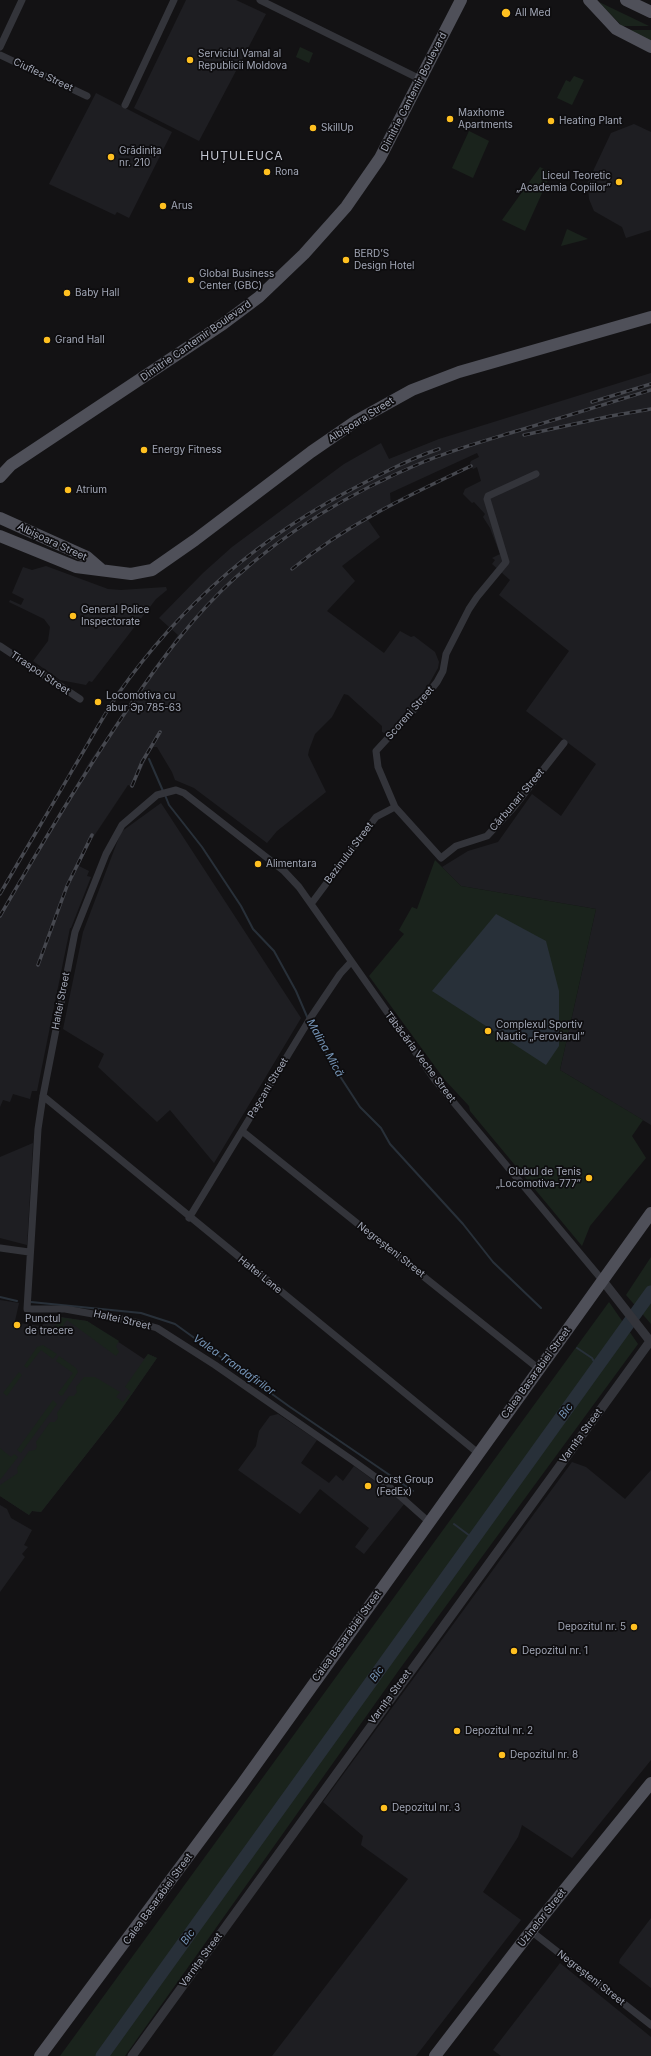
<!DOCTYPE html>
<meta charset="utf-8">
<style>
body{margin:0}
canvas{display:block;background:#131214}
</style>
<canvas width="651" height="2056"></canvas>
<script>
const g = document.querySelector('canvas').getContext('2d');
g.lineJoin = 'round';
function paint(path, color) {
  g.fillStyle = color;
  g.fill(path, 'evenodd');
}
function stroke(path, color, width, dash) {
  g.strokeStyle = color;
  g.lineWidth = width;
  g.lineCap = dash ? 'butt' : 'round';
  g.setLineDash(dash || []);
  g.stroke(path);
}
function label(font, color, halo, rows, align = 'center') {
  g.font = font + ' Inter,sans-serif';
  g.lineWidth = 3.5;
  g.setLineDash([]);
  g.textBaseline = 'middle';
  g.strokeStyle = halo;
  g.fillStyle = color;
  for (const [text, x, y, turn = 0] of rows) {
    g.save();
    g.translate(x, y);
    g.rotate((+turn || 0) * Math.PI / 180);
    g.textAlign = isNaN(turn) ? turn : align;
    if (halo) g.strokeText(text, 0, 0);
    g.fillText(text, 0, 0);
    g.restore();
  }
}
const built = new Path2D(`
 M 186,0 L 236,0 L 266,14 L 199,141 L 134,108 Z
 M 96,93 L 172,132 L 129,218 L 117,212 L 115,215 L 49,184 Z
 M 634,124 L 651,132 L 651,230 L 626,238 L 622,227 L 594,211 L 589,199 L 588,187 L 586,186 L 611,133 Z
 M 651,373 L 651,1125 L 560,1070 L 596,909 L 461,886 L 442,867 L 468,851 L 498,842 L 532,794 L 561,816 L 596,764 L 526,711 L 569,651 L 499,595 L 510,580 L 492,564 L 495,560 L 492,558 L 500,554 L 490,528 L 483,517 L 485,514 L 474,502 L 472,503 L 463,494 L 465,489 L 481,481 L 477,467 L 473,469 L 470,463 L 471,461 L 479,457 L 477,453 L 390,493 L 391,506 L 368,520 L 380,537 L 342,566 L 355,581 L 327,611 L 384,653 L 400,631 L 411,637 L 414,636 L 435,652 L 439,662 L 438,668 L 425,691 L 387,734 L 382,732 L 382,726 L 348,695 L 344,694 L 332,717 L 315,734 L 309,750 L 308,755 L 326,792 L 277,831 L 267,843 L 194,788 L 175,780 L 172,772 L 157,747 L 152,747 L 133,787 L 128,785 L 92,839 L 79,866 L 89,871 L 87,876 L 91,877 L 71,928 L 70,928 L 37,1091 L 32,1091 L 30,1099 L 13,1094 L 10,1102 L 3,1100 L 0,1107 L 0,914 L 90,761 L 178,635 L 159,618 L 203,573 L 232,547 L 344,464 L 381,443 L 389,459 L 439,439 Z
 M 46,566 L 108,589 L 121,590 L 166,587 L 167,590 L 156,599 L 92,682 L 89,681 L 86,685 L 60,680 L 33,661 L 48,641 L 50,627 L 44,619 L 9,602 L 10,600 L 21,605 L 24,599 L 12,593 L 23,567 L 32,570 Z
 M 161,803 L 301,1018 L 214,1163 L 170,1110 L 157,1122 L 98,1067 L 104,1054 L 63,1029 L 83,932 L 121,832 Z
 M 33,1143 L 27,1245 L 0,1238 L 0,1157 Z
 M 0,1300 L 19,1303 L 15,1321 L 18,1323 L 41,1326 L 46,1322 L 48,1315 L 87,1321 L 144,1359 L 148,1354 L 157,1358 L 118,1414 L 41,1512 L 32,1511 L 29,1515 L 0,1496 Z
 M 278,1414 L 317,1440 L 301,1463 L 329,1483 L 336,1475 L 343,1481 L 354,1466 L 405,1503 L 364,1554 L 355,1547 L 369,1528 L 320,1489 L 300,1514 L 238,1470 L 256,1446 L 259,1431 L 270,1416 Z
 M 572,1462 L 586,1467 L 625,1499 L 651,1470 L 651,1760 L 572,1858 L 522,1825 L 518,1837 L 483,1892 L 521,1920 L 416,2056 L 272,2056 L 408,1879 L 361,1845 L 363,1836 L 323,1802 Z
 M 0,1505 L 7,1509 L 11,1518 L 32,1530 L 24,1545 L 28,1547 L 22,1554 L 25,1557 L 0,1592 Z
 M 651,1918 L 651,1988 L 619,1963 L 620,1959 Z
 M 560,1963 L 651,2037 L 651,2056 L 501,2056 L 493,2050 Z`);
const green = new Path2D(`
 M 599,2 L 649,26 L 622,26 Z
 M 628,30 L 651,30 L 651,41 Z
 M 300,47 L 313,53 L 309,63 L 296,57 Z
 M 574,76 L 584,80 L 572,105 L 557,98 L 566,80 L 570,82 Z
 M 469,131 L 489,141 L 473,178 L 452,168 Z
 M 540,167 L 551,173 L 525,231 L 502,220 Z
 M 567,229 L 588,239 L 561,246 Z
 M 435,860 L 461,886 L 596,909 L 560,1070 L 643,1120 L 632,1136 L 646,1158 L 590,1226 L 582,1246 L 470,1111 L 469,1106 L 444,1079 L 369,976 L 404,934 L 399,930 L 412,907 L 417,909 Z
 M 651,1257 L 651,1324 L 626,1295 Z
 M 609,1302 L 638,1344 L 399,1670 L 125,2056 L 60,2056 Z
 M 58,1317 L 87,1321 L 119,1341 L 116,1346 L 119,1352 L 116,1356 L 67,1320 L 59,1331 L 55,1328 Z
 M 43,1345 L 57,1354 L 53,1359 L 41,1350 L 27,1368 L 24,1366 L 37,1347 Z
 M 148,1354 L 157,1358 L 118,1414 L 41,1512 L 32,1511 L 29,1515 L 0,1496 L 0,1485 L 18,1473 L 17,1468 L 29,1451 L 35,1450 L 37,1447 L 36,1442 L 50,1422 L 55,1422 L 58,1418 L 57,1413 L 69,1396 L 74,1396 L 77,1392 L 76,1387 L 84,1377 L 95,1377 L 120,1392 L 116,1397 L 123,1402 L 131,1392 L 125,1387 Z
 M 59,1356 L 76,1368 L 78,1372 L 63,1395 L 61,1396 L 58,1393 L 73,1373 L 56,1361 Z
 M 19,1372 L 22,1375 L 7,1396 L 3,1393 Z
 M 53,1400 L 57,1404 L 21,1453 L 17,1450 Z
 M 0,1448 L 11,1457 L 14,1454 L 18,1457 L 0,1480 Z`);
const water = new Path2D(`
 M 496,914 L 546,941 L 559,991 L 559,1046 L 546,1065 L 432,991 Z`);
const stream = new Path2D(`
 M 149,759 L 163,791
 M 165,795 L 169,805 L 202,847 L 241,906 L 253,929 L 274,951 L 296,991 L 308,1019
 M 310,1023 L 332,1064 L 360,1107 L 381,1128 L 390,1144 L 463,1224 L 493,1262 L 541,1308
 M 0,1297 L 17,1301
 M 31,1302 L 141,1313 L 175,1324 L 290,1407 L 413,1491
 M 577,1348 L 592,1358 L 597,1367
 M 454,1524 L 474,1539`);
const river = new Path2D(`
 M 102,2056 L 651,1292`);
const minor = new Path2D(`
 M 260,0 L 422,80
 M 0,47 L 22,0
 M 0,55 L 87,96
 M 125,105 L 174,0
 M 536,474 L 488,496 L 487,499 L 506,562 L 477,597 L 469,609 L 446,654 L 443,671 L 437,682 L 422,701 L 376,751 L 378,767 L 395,807 L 441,858 L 456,846 L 487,836 L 513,808 L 564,743
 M 0,646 L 80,699
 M 311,904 L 376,817 L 395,807
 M 43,1096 L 478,1453
 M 242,1131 L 539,1369
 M 189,1218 L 311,1017 L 340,974 L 351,962
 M 0,1248 L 29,1252
 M 429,1522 L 392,1489 L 352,1460 L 215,1365 L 157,1328 L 132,1321 L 65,1309 L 27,1309 L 38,1129 L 43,1096 L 75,932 L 106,854 L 122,825 L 157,795 L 176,790 L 184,793 L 284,871 L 299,887 L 435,1080 L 603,1281
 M 531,1931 L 651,2025`);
const tertiary = new Path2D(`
 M 603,1281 L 650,1341
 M 132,2056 L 651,1340`);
const primary = new Path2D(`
 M 589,0 L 616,29 L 651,47
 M 626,0 L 651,12
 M 0,477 L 11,465 L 223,324 L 259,297 L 304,254 L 346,207 L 380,158 L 461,0
 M 0,518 L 87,557 L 102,570
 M 0,536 L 76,567 L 131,574 L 152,570 L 195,540 L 311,452 L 356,421 L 412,390 L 459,372 L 651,317
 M 40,2056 L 242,1784 L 651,1213
 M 435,2056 L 531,1931 L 651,1783`);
const rail = new Path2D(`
 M 592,402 L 651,384
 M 524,435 L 611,416 L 651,409
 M 292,569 C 346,525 407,496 471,466
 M 132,786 L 142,762 L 160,732
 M 0,894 C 24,852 49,811 73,769 C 88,744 102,718 118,694 C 181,604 265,533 362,484 C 387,471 412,458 439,449
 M 0,916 C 41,845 83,774 129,707 C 160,661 194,615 235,578 C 289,529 354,491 421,463 C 452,450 484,441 517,431 C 561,418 606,404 651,390
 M 38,965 L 67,886 L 92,835`);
const markers = [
 [506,13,5,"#ffc020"],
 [190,60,4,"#ffc020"],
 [450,119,4,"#ffc020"],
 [551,121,4,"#ffc020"],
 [313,128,4,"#ffc020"],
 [111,157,4,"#ffc020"],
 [267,172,4,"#ffc020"],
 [619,182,4,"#ffc020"],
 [163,206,4,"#ffc020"],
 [346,260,4,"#ffc020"],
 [191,280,4,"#ffc020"],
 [67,293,4,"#ffc020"],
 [47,340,4,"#ffc020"],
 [144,450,4,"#ffc020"],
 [68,490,4,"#ffc020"],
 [73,616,4,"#ffc020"],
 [98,702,4,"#ffc020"],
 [258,864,4,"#ffc020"],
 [488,1031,4,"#ffc020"],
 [589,1178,4,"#ffc020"],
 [17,1325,4,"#ffc020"],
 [368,1486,4,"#ffc020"],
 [634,1627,4,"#ffc020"],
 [514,1651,4,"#ffc020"],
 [457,1731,4,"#ffc020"],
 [502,1755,4,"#ffc020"],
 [384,1808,4,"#ffc020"]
];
const poiNames = [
 ["All Med",515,13],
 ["Serviciul Vamal al",198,54],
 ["Republicii Moldova",198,66],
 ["Maxhome",458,113],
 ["Apartments",458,125],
 ["Heating Plant",559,121],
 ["SkillUp",321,128],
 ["Grădinița",119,151],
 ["nr. 210",119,163],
 ["Rona",275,172],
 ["Liceul Teoretic",611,176,"right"],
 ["„Academia Copiilor”",611,188,"right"],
 ["Arus",171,206],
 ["BERD’S",354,254],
 ["Design Hotel",354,266],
 ["Global Business",199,274],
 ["Center (GBC)",199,286],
 ["Baby Hall",75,293],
 ["Grand Hall",55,340],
 ["Energy Fitness",152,450],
 ["Atrium",76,490],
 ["General Police",81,610],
 ["Inspectorate",81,622],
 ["Locomotiva cu",106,696],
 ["abur Эр 785-63",106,708],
 ["Alimentara",266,864],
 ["Complexul Sportiv",496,1025],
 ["Nautic „Feroviarul”",496,1037],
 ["Clubul de Tenis",581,1172,"right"],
 ["„Locomotiva-777”",581,1184,"right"],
 ["Punctul",25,1319],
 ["de trecere",25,1331],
 ["Corst Group",376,1480],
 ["(FedEx)",376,1492],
 ["Depozitul nr. 5",626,1627,"right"],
 ["Depozitul nr. 1",522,1651],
 ["Depozitul nr. 2",465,1731],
 ["Depozitul nr. 8",510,1755],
 ["Depozitul nr. 3",392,1808]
];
const streetNames = [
 ["Ciuflea Street",43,75,25],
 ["Dimitrie Cantemir Boulevard",414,92,-63],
 ["Dimitrie Cantemir Boulevard",196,341,-35],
 ["Albișoara Street",361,420,-32],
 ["Albișoara Street",52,542,25],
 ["Tiraspol Street",40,673,34],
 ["Scoreni Street",410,713,-49],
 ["Cărbunari Street",517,800,-50],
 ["Bazinului Street",349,853,-53],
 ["Haltei Street",61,1001,-79],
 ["Tăbăcăria Veche Street",420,1057,53],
 ["Pașcani Street",268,1088,-59],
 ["Negreșteni Street",391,1250,38],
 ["Haltei Lane",260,1275,39],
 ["Haltei Street",122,1320,13],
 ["Calea Basarabiei Street",536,1373,-54],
 ["Varnița Street",581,1436,-54],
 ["Calea Basarabiei Street",347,1636,-54],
 ["Varnița Street",390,1697,-54],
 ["Calea Basarabiei Street",158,1899,-54],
 ["Uzinelor Street",542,1918,-52],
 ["Varnița Street",201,1960,-54],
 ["Negreșteni Street",591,1978,38]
];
const waterNames = [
 ["Malina Mică",325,1048,61],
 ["Valea Trandafirilor",234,1365,35],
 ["Bîc",566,1411,-54],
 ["Bîc",377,1674,-54],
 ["Bîc",188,1937,-54]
];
const quarterNames = [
 ["HUȚULEUCA",242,156]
];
paint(built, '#1e1e22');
paint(green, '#1a231c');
paint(water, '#283039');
stroke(stream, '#283039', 2);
stroke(river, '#283039', 13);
stroke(minor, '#33343a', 7);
stroke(tertiary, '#33343a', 9);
stroke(primary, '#4f5059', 12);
stroke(rail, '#46484f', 3.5);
stroke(rail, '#0e0d0f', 2, [6]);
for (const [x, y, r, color] of markers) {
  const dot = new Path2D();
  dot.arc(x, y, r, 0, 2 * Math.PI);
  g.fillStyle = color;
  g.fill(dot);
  stroke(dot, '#0e0d0f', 1.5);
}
label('10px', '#a2a7b6', '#0e0d0f', poiNames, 'left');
label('10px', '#a2a7b6', '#0e0d0f', streetNames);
label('italic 11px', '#7594b6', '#0e0d0f', waterNames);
g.letterSpacing = '1px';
label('12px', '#c4c7d2', '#0e0d0f', quarterNames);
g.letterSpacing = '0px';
</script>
